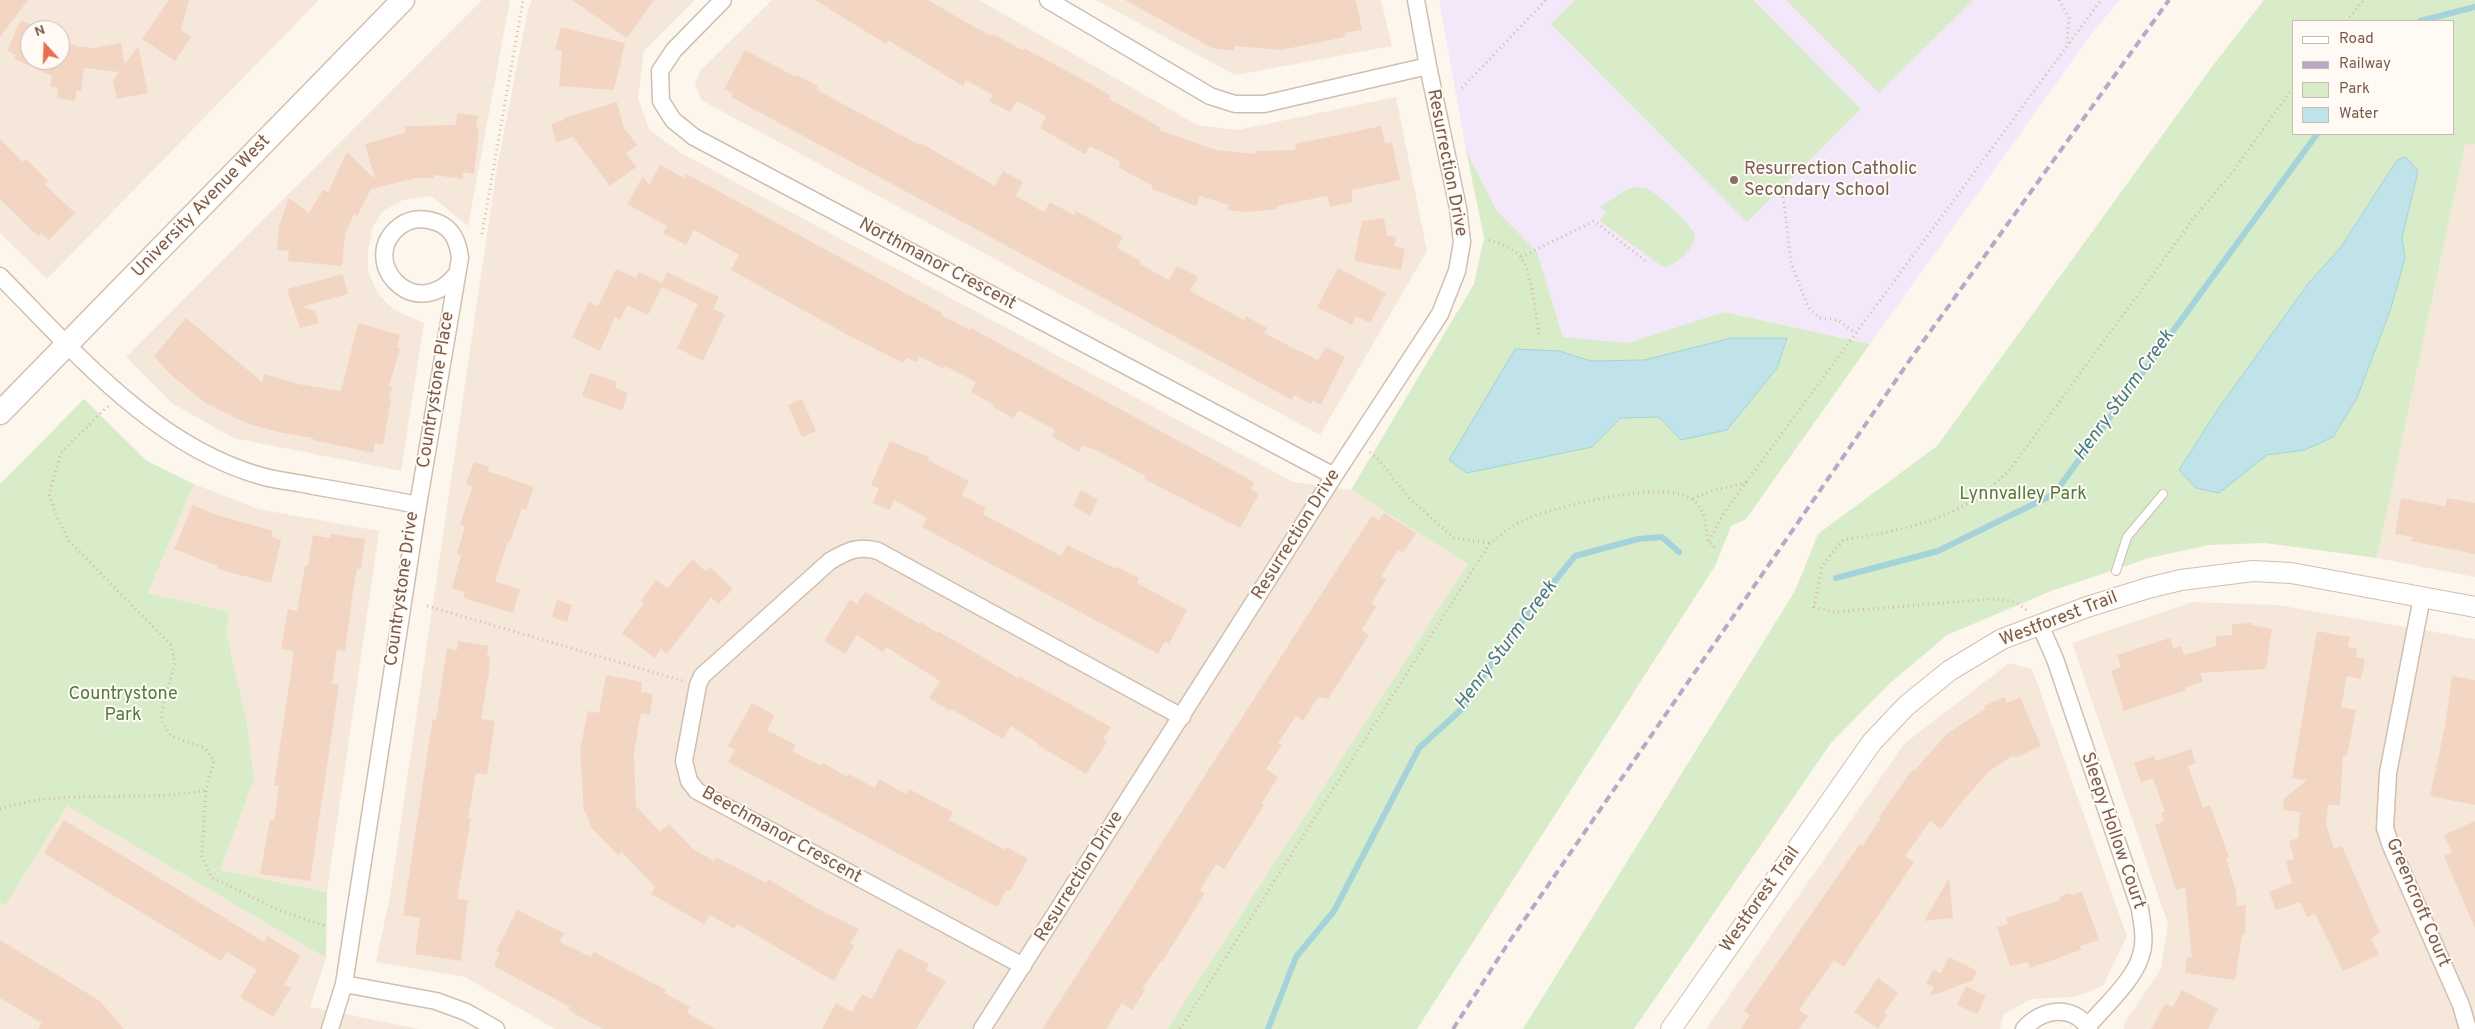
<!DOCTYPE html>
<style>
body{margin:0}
#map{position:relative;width:2475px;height:1029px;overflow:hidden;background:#fdf6ec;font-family:Overpass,sans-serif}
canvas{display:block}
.legend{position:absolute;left:2292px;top:20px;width:162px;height:115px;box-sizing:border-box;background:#fffaf3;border:1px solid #cabbb1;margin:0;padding:6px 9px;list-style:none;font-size:15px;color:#7a5c4d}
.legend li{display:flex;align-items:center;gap:10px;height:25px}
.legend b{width:25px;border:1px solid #cabbb1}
.north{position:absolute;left:20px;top:20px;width:50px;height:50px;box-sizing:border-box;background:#fffaf3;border:1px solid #cabbb1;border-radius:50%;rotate:340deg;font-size:14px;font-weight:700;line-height:20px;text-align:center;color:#7a5c4d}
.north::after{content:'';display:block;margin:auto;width:18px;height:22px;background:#e76f51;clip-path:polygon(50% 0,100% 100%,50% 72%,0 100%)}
</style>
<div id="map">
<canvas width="2475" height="1029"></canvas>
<ul class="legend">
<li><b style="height:6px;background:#fff"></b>Road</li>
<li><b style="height:6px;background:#b9a8c9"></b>Railway</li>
<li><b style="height:14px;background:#d8ecc9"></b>Park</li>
<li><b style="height:14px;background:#bfe3e8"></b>Water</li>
</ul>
<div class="north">N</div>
</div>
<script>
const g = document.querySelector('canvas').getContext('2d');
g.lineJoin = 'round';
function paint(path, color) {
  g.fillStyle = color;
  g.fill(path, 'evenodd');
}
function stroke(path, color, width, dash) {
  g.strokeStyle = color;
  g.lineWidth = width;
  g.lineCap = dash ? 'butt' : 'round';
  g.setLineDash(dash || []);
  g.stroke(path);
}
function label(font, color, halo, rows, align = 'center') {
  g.font = font + ' Overpass,sans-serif';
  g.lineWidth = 4;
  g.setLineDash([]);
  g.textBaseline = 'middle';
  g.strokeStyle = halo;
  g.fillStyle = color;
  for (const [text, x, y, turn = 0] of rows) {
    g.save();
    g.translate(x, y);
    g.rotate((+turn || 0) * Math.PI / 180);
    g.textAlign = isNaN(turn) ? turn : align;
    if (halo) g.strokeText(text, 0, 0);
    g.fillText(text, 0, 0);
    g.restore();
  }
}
const residential = new Path2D(`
 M 0,0 L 319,0 L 47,279 L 0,233 ZM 30,30 L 60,30 L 60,60 L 30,60 Z
 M 482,0 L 510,0 L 468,226 L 431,196 L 403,200 L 383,211 L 373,226 L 368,251 L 368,272 L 379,295 L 394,310 L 424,323 L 401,471 L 233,438 L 172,403 L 126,357 Z
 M 532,0 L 695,0 L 644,51 L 638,98 L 649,129 L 681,153 L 1293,482 L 1351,490 L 1469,564 L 1167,1029 L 555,1029 L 465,977 L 376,962 L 390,896 L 496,173 L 528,9 Z
 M 772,0 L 979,0 L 1197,125 L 1237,130 L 1396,97 L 1427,251 L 1320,435 L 701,100 L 695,84 L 700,71 Z
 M 1096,0 L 1381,0 L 1392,46 L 1235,75 Z
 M 2465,144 L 2475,144 L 2475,577 L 2377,558 Z
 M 194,484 L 258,509 L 379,531 L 327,892 L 220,870 L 254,780 L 247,723 L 226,631 L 230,612 L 148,593 Z
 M 2192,602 L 2277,605 L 2475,639 L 2475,1029 L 2124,1029 L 2125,1022 L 2161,969 L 2168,924 L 2072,643 Z
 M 2009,663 L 2032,669 L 2127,936 L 2103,986 L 2075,997 L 2031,999 L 2004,1014 L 2000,1029 L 1706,1029 L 1904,744 Z
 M 67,806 L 326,958 L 310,1007 L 419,1029 L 0,1029 L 0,903 L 5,906 Z`);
const education = new Path2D(`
 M 1439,0 L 2119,0 L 2087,40 L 1870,344 L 1725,312 L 1628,343 L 1563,337 L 1537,252 L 1497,211 L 1466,150 Z`);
const green = new Path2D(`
 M 1575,0 L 1753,0 L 1861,109 L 1747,222 L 1551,24 Z
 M 1786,0 L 1973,0 L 1879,93 Z
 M 2264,0 L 2475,0 L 2475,144 L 2465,145 L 2377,558 L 2265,543 L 2209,545 L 2149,558 L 2051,591 L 1947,635 L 1888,685 L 1831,743 L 1634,1029 L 1523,1029 L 1795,591 L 1818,534 L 1937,446 L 2211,68 ZM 2294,21 L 2454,21 L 2454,134 L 2294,134 Z
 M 1466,150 L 1497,211 L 1537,252 L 1563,337 L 1628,343 L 1724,312 L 1870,344 L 1746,519 L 1731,526 L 1715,566 L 1417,1029 L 1167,1029 L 1468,564 L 1351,490 L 1474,284 L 1484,238 Z
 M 1637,187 C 1640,187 1645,188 1648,189 C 1658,195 1690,223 1694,233 C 1698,246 1677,264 1666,267 L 1659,264 L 1600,221 L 1606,212 L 1600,207 L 1628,189 Z
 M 84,399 L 147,461 L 194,484 L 148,593 L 230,612 L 226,631 L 247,723 L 254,780 L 220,870 L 327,892 L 326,958 L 67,806 L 5,906 L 0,903 L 0,484 Z`);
const water = new Path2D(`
 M 2406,157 L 2418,171 L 2402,238 L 2405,258 L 2391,308 L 2357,398 L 2333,437 L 2305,450 L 2267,455 L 2219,493 L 2196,488 L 2179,470 L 2216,412 L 2307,285 L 2341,247 L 2397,160 Z
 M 1732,338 L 1787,338 L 1777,368 L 1727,430 L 1681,440 L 1659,417 L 1621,418 L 1592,447 L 1467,473 L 1449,460 L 1515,349 L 1559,351 L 1591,361 L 1644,360 Z`);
const stream = new Path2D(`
 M 2420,21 L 2475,7
 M 1836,578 L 1938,551 L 2054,494 L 2317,134
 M 1268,1029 L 1296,957 L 1334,911 L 1419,748 L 1464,707 L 1506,641 L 1575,556 L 1638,539 L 1662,537 L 1679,552`);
const building = new Path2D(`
 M 0,0 L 28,0 L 0,37 Z
 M 169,0 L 189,0 L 181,30 L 191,37 L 175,61 L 142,39 Z
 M 572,0 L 654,0 L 627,38 Z
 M 815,0 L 928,0 L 976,28 L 992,36 L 993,34 L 1022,50 L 1024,48 L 1091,84 L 1111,96 L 1109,99 L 1160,127 L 1159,130 L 1216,150 L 1257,154 L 1256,151 L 1296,150 L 1295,144 L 1381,126 L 1385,144 L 1392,142 L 1400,180 L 1351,190 L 1353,202 L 1330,207 L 1327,196 L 1277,206 L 1277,209 L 1247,212 L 1227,210 L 1228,205 L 1200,196 L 1196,206 L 1152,189 L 1153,186 L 1118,167 L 1121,162 L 1090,146 L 1085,154 L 1040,128 L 1046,116 L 1017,101 L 1010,112 L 989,101 L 993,95 L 966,80 L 963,86 L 888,40 L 886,44 Z
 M 1125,0 L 1356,0 L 1362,30 L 1344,33 L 1345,37 L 1281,50 L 1235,46 L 1234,51 L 1212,48 Z
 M 21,20 L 42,30 L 30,30 L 30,60 L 60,60 L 60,38 L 76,46 L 94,48 L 121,43 L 125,64 L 138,46 L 148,93 L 117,99 L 113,81 L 119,72 L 84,68 L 81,91 L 77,90 L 75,101 L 57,98 L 58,88 L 50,86 L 52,76 L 14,59 L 16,55 L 7,50 Z
 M 561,27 L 625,43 L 614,90 L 559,86 L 562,51 L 555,50 Z
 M 745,50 L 796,77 L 797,75 L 818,86 L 816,89 L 841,103 L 920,145 L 921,143 L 995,186 L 1003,171 L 1023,182 L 1016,196 L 1044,212 L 1050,202 L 1074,215 L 1076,211 L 1123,237 L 1117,248 L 1141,261 L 1140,264 L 1169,280 L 1177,266 L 1198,277 L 1190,291 L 1244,320 L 1246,316 L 1267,328 L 1264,333 L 1293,348 L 1318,360 L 1326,347 L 1345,357 L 1321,405 L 1313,400 L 1311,404 L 1294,395 L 1292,400 L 731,97 L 733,94 L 724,89 Z
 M 617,102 L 624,128 L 637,145 L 626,153 L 636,167 L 610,186 L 573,137 L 556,142 L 551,124 L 564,120 L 563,118 Z
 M 457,113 L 478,116 L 476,129 L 479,129 L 474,174 L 463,172 L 463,179 L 434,175 L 434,178 L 416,178 L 371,189 L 357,216 L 354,214 L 345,234 L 342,266 L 288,261 L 289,251 L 277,250 L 279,226 L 289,198 L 309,213 L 323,190 L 328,192 L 347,152 L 375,179 L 365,144 L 405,133 L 405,126 L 456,125 Z
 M 0,139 L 23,162 L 26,159 L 48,181 L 44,184 L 75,213 L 49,240 L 41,233 L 38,236 L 0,199 Z
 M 660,165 L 684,178 L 686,174 L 720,192 L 942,313 L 941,315 L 970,330 L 971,328 L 1254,482 L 1251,489 L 1259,494 L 1240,528 L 1144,479 L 1146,476 L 1092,448 L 1092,449 L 1083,445 L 1079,452 L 1051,436 L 1055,430 L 1018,410 L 1014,418 L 993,407 L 994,405 L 971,392 L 976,382 L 945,366 L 944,369 L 919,356 L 916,362 L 907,358 L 903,363 L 846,334 L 731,270 L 739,255 L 694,230 L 686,245 L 663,233 L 667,226 L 627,204 L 643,176 L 649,185 Z
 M 1384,218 L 1387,235 L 1396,237 L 1394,246 L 1405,249 L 1401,270 L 1354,261 L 1362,221 Z
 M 1338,268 L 1386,293 L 1370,323 L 1356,316 L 1352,325 L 1317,307 Z
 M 616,269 L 636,278 L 639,272 L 662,283 L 667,272 L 719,297 L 713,309 L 725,314 L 703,361 L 677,348 L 698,304 L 662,287 L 648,315 L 627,305 L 620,320 L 615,317 L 600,351 L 572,337 L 589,302 L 598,306 Z
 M 343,274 L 348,294 L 301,307 L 315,311 L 319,323 L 300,328 L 287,289 Z
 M 186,318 L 262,382 L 264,374 L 298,384 L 341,391 L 358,323 L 400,335 L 397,348 L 400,348 L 389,386 L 392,387 L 389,399 L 391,400 L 383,445 L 375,443 L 373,453 L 313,440 L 313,438 L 278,432 L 246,423 L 204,402 L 169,373 L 154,356 Z
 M 590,373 L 617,382 L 615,388 L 628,393 L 622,411 L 582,396 Z
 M 802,399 L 816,431 L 802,437 L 788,405 Z
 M 890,441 L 929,457 L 928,460 L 969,481 L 962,495 L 986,508 L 983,514 L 1061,556 L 1067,545 L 1117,569 L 1118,567 L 1139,578 L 1137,583 L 1187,610 L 1169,644 L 1165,641 L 1158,654 L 922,527 L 927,518 L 894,500 L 890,510 L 873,503 L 879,488 L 871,485 Z
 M 474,462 L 489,467 L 488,471 L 534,487 L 526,510 L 522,508 L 510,542 L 508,541 L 495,582 L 520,589 L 513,613 L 463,598 L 465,592 L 452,588 L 461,556 L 457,554 L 465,526 L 460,524 L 473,486 L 466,484 Z
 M 1081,490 L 1098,500 L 1090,516 L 1073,506 Z
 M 2401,498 L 2445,506 L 2447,498 L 2475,503 L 2475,554 L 2411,541 L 2412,537 L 2395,534 Z
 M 193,505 L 217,515 L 273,531 L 271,537 L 281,540 L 271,583 L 217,569 L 218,566 L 174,549 Z
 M 1384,513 L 1416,533 L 1403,553 L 1398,550 L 1381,576 L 1386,580 L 1371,603 L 1376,607 L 1361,630 L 1369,635 L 1328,699 L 1318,697 L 1303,721 L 1296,716 L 1278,743 L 1282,745 L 1266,769 L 1278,777 L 1262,803 L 1264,805 L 1224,869 L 1216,864 L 1200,890 L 1205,893 L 1162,962 L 1161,961 L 1142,989 L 1145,990 L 1132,1010 L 1122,1003 L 1106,1029 L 1042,1029 L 1354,543 L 1372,516 L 1379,520 Z
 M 331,534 L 365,539 L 361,569 L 357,569 L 353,592 L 345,651 L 337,650 L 332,684 L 339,685 L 310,881 L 260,874 L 270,820 L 274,820 L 279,786 L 274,786 L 294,651 L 281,649 L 288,609 L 297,611 L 305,566 L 308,566 L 313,535 L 330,538 Z
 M 693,559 L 705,571 L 710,567 L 733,589 L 718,604 L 711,597 L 667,654 L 661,649 L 655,658 L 622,633 L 644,603 L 641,601 L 656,580 L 667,588 Z
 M 865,592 L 920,624 L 921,622 L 937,633 L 938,631 L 1018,678 L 1019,676 L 1111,727 L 1103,739 L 1107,742 L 1086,774 L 1038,745 L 1039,744 L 1011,726 L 1003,739 L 951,709 L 950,711 L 929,698 L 940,681 L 886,647 L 883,652 L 857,635 L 845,654 L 824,641 L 850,600 L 857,604 Z
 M 557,600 L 572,605 L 567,622 L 552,617 Z
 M 2252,623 L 2252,625 L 2272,629 L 2266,669 L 2200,673 L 2203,682 L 2185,687 L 2186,690 L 2124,711 L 2111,671 L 2121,667 L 2117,655 L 2170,638 L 2173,648 L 2181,646 L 2184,655 L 2216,646 L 2216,636 L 2232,635 L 2232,624 Z
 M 2317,631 L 2350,637 L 2348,647 L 2357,648 L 2356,657 L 2365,659 L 2361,679 L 2347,676 L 2341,707 L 2356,710 L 2347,756 L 2343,756 L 2340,805 L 2328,805 L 2326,824 L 2334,849 L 2342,846 L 2380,933 L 2371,938 L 2379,955 L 2343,971 L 2315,914 L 2307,917 L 2300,902 L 2276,910 L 2269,892 L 2292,883 L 2286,861 L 2294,859 L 2289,841 L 2298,838 L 2300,812 L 2283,810 L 2284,799 L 2307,780 L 2292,778 Z
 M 458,641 L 489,646 L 487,656 L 490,657 L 489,673 L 481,719 L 495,721 L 487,775 L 476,773 L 468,818 L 471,818 L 457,899 L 468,900 L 461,961 L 415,954 L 420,918 L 403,915 L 430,736 L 433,719 L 436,720 L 447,648 L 457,650 Z
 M 606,675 L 642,682 L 641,692 L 653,694 L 650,715 L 641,713 L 634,753 L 636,806 L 660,832 L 669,824 L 693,849 L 714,861 L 716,857 L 766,883 L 768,879 L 816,908 L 859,929 L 850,943 L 854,946 L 834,981 L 737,924 L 734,929 L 710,915 L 704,924 L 651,894 L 655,887 L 622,852 L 618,855 L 591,827 L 586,812 L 584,813 L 580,750 L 588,711 L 599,713 Z
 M 2452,676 L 2475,680 L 2475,805 L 2430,796 L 2445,726 Z
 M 2004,697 L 2007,703 L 2020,697 L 2041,746 L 2015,758 L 2014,755 L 1989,771 L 1955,810 L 1941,829 L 1930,821 L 1905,856 L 1914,862 L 1844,967 L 1834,960 L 1799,1010 L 1808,1016 L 1799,1029 L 1741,1029 L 1750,1015 L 1744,1011 L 1860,844 L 1862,846 L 1881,818 L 1879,817 L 1912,770 L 1914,771 L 1947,734 L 1985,709 L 1984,706 Z
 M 752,703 L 775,715 L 767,730 L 796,745 L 792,751 L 821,766 L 823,763 L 848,777 L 849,774 L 875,788 L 879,779 L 906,794 L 909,789 L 953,812 L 949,820 L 1006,850 L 1007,847 L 1028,859 L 1010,891 L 1006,890 L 997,907 L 728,762 L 735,750 L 728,746 Z
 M 2191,749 L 2196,763 L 2188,766 L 2203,808 L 2210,805 L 2220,832 L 2229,858 L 2226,858 L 2236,891 L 2237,906 L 2246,905 L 2245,935 L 2242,935 L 2235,980 L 2185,973 L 2187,957 L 2192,958 L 2185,887 L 2176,890 L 2155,825 L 2164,821 L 2161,813 L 2165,812 L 2153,778 L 2141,782 L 2134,763 L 2154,756 L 2156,761 Z
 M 64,820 L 264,942 L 267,936 L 301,956 L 284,984 L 291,988 L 273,1017 L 240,997 L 257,970 L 227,952 L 221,961 L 44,853 Z
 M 2475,821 L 2475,928 L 2444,856 L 2452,852 L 2444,835 Z
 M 1949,878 L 1953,918 L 1924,921 Z
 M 2082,892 L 2099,940 L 2080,946 L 2081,950 L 2030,968 L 2028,962 L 2010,966 L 1997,927 L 2008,924 L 2006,918 L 2060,900 L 2061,896 L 2069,893 L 2072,895 Z
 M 517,910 L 564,933 L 560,942 L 591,957 L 594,952 L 666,990 L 664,993 L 690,1007 L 687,1013 L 716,1029 L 603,1029 L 568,1010 L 570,1007 L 494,966 L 500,953 L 496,951 Z
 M 0,940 L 100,1001 L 124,1029 L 38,1029 L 42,1023 L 0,998 Z
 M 898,948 L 929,964 L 926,970 L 946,981 L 916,1029 L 822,1029 L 836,1003 L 852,1012 L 862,994 L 872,999 Z
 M 1949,957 L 1977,971 L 1972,981 L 1930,996 L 1934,987 L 1926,984 L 1933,970 L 1941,973 Z
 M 1878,978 L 1898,993 L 1884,1013 L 1887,1015 L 1878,1029 L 1854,1012 Z
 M 1966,986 L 1986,996 L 1977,1014 L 1957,1005 Z
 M 2182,990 L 2218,1009 L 2208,1029 L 2151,1029 L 2165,1004 L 2173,1007 Z`);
const path = new Path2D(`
 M 2059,0 L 2069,18 L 2067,43
 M 2346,21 L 2364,0
 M 1462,88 L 1546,0
 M 1782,187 L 1791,263 L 1808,307 L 1820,318 L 1838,320 L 1855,333
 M 482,234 L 523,0
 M 1489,240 C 1500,244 1511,247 1520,256 C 1532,270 1536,316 1539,336
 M 1521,257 L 1594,221 L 1648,263
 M 108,406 L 61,453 L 49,494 L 57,517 L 69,541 L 171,645 L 175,663 L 163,705 L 161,720 L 171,736 L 205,748 L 214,761 L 206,790 L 202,856 L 211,877 L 274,908 L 325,926
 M 1370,452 L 1379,460 L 1410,499 L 1454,538 L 1490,543
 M 1693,499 L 1708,492 L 1747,482
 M 1709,541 L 1725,511 L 2101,0
 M 427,606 L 683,681
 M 2026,610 C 2016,600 2005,600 1992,599 L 1833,612 L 1814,607 L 1822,566 L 1843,540 C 1891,532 1933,525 1975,499 C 1987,492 1997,481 2008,472 L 2194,218 L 2234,170 L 2294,86
 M 0,809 C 66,787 138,804 206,790
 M 1180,1029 L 1490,543 C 1500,536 1511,526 1522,521 C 1552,507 1668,478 1693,500 C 1706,510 1706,526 1708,542 L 1716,548`);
const service = new Path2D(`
 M 2116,571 L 2127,537 L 2163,494`);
const minor = new Path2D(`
 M 723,0 L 674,50 L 660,71 L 661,101 L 673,120 L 694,137 L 1334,476
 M 1048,0 L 1210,96 L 1235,104 L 1264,104 L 1428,66
 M 0,276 C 75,352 154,446 261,476 C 278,481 296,482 313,486 C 348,492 383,498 418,505
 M 2422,597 L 2388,773 L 2385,828 L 2391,846 L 2461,1005 L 2468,1029
 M 2040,625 L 2055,659 L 2140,909 C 2142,924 2146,940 2141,955 C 2135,979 2104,1007 2088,1026
 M 1023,966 L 697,791 L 689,781 L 684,761 L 698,685 L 702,676 L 830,561 C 847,551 859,545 878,551 L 1182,717
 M 344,984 L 436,1001 L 466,1012 L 496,1029
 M 330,1029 L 344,984 L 418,505 L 460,258 C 458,242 453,228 436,222 C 424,218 411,218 400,226 C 356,259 414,326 456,275
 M 982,1029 L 1334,476 L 1440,314 L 1457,271 L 1462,242 L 1458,208 L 1428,66 L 1416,0
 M 2024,1029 C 2041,1009 2073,1003 2089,1029`);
const tertiary = new Path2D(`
 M 1671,1029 L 1872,742 L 1906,706 L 1949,671 L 2002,639 L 2087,607 L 2148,588 L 2181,580 L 2253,571 L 2291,573 L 2475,607`);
const secondary = new Path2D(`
 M 0,413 L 403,0`);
const rail = new Path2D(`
 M 1453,1029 L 1509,942 L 1914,354 L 2169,0`);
const markers = [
 [1734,180,5,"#8d6e63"]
];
const streetNames = [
 ["Resurrection Drive",1446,163,79],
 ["University Avenue West",202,207,-46],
 ["Northmanor Crescent",937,265,28],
 ["Countrystone Place",437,390,-81],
 ["Resurrection Drive",1297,535,-58],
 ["Countrystone Drive",403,589,-82],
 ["Westforest Trail",2059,620,-21],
 ["Sleepy Hollow Court",2112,831,71],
 ["Beechmanor Crescent",781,836,29],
 ["Resurrection Drive",1080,877,-58],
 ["Westforest Trail",1761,900,-55],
 ["Greencroft Court",2417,903,67]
];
const educationNames = [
 ["Resurrection Catholic",1744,170],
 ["Secondary School",1744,191]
];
const parkNames = [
 ["Lynnvalley Park",2023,495],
 ["Countrystone",123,695],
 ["Park",123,716]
];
const waterNames = [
 ["Henry Sturm Creek",2125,396,-54],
 ["Henry Sturm Creek",1507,646,-53]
];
paint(residential, '#f5e8da');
paint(education, '#f3e8fa');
paint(green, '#d8ecc9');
paint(water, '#bfe3e8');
stroke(water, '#a5d3da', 1);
stroke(stream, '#a5d3da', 6);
paint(building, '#f3d5c3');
stroke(service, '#d1beb0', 10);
stroke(minor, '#d1beb0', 19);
stroke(tertiary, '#d1beb0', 22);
stroke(secondary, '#d6c0b0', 25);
stroke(path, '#d9b8a5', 3, [1, 4]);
stroke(service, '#fff', 8);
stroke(minor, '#fff', 16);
stroke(tertiary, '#fff', 20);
stroke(secondary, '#fff', 22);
stroke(rail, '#b9a8c9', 4, [8, 5]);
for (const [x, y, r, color] of markers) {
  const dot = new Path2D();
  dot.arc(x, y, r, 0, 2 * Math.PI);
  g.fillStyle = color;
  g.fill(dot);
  stroke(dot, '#fffaf3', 2);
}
label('18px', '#7a5c4d', '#fffaf3', streetNames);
label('18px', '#785e54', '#fffaf3', educationNames, 'left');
label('18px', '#537a41', '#fffaf3', parkNames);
label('italic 19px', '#437c86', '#fffaf3', waterNames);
</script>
